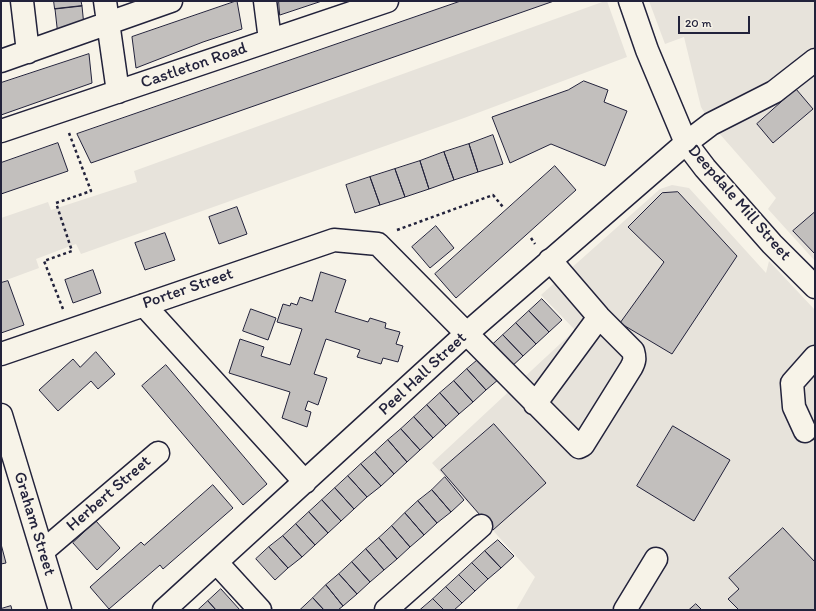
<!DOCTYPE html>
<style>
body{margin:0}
#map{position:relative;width:816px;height:611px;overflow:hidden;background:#f7f3e8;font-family:Itim,sans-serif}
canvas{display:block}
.frame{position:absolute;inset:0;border:2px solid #22223b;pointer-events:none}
.scale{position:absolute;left:678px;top:16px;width:72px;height:18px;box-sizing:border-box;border:2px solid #22223b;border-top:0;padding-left:5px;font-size:12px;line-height:14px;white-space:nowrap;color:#22223b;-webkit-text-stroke:3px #f7f3e8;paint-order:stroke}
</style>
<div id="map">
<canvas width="816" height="611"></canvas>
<div class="frame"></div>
<div class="scale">20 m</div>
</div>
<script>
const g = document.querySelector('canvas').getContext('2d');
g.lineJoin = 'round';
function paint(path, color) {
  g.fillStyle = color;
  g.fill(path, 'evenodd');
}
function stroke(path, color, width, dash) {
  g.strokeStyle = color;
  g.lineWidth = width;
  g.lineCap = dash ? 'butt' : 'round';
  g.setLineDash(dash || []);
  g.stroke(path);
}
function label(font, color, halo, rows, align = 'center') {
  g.font = font + ' Itim,sans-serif';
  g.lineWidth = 3.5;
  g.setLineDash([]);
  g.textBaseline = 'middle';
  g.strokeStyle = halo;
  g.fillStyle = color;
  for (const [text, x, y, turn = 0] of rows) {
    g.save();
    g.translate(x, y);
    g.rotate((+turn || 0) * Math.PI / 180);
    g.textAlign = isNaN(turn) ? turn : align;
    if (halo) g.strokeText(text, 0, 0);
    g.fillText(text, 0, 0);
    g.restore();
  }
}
const built = new Path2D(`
 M 605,1 L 607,1 L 627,57 L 464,118 L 81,254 L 76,244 L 65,248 L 36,259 L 39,268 L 1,282 L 1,218 L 48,202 L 51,210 L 137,182 L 134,171 Z
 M 649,1 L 815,1 L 815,261 L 768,209 L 776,198 L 711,124 L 701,107 L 684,37 L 665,44 Z
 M 672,185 L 689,188 L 766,273 L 769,261 L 815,310 L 815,610 L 516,610 L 535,577 L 432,463 L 575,330 L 541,295 L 660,189 Z`);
const building = new Path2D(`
 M 54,1 L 81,1 L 82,6 L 55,9 Z
 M 237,1 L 242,29 L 203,42 L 136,68 L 132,37 Z
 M 279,1 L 322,1 L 280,15 Z
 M 461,1 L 554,1 L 91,163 L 77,134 Z
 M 82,6 L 84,26 L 58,36 L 55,9 Z
 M 89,54 L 92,83 L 1,115 L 1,83 Z
 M 584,81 L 608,90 L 604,102 L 627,111 L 605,166 L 551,144 L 510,163 L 492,117 L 568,90 Z
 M 796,89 L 813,109 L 773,143 L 757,124 Z
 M 493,135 L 503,164 L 478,172 L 469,144 Z
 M 58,143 L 68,171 L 1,194 L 1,163 Z
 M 469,144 L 478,172 L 454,180 L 444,152 Z
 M 444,152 L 454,180 L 429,189 L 420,161 Z
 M 420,161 L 429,189 L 405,197 L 395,169 Z
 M 555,166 L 576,190 L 456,298 L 435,274 Z
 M 395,169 L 405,197 L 380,205 L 370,177 Z
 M 370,177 L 380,205 L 355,213 L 346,185 Z
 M 678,192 L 737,256 L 672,354 L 620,323 L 664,262 L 628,227 L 662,193 Z
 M 237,207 L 247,234 L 219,244 L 209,217 Z
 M 815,212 L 815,254 L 793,231 Z
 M 436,226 L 454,248 L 430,268 L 412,247 Z
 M 165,233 L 175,260 L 145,270 L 135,243 Z
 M 93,270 L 101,293 L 73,303 L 65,280 Z
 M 321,272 L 346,280 L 335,312 L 368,322 L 370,318 L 386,323 L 385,328 L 400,332 L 396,344 L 403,346 L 398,362 L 383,358 L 381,364 L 357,357 L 360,350 L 326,339 L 314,374 L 327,378 L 318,405 L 308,401 L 305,410 L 311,412 L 307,427 L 282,418 L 290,392 L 229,373 L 240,339 L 264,347 L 261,356 L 290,365 L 302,329 L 277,322 L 283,304 L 290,306 L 291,303 L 297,305 L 300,297 L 312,301 Z
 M 8,281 L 24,325 L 1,333 L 1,283 Z
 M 542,299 L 562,320 L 549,332 L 529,311 Z
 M 251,309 L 276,318 L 268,340 L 243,331 Z
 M 529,311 L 549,332 L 536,344 L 516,323 Z
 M 516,323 L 536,344 L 523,356 L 503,335 Z
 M 503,335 L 523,356 L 510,368 L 490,347 Z
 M 96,352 L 115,374 L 98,389 L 91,381 L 58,411 L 39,390 L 73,359 L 80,367 Z
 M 480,358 L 499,379 L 486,390 L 467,369 Z
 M 166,365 L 267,484 L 243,505 L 142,386 Z
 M 467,369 L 486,390 L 473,402 L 454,381 Z
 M 454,381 L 473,402 L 459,414 L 440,393 Z
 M 440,393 L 459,414 L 446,426 L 427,405 Z
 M 427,405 L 446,426 L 433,438 L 414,417 Z
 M 414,417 L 433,438 L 420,450 L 401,429 Z
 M 494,424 L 546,483 L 493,530 L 441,470 Z
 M 673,426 L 730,460 L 694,521 L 637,486 Z
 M 401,429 L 420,450 L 407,462 L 388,440 Z
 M 388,440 L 407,462 L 394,474 L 375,452 Z
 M 375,452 L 394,474 L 381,486 L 361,464 Z
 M 361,464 L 381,486 L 367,497 L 348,476 Z
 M 348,476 L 367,497 L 354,509 L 335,488 Z
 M 445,477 L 464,500 L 451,512 L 432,490 Z
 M 213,485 L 233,508 L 163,569 L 160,565 L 109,609 L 90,587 L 141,542 L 144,545 Z
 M 335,488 L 354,509 L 341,521 L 322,500 Z
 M 432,490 L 451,512 L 437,523 L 418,501 Z
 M 322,500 L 341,521 L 328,533 L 309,512 Z
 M 418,501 L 437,523 L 424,535 L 405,513 Z
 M 309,512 L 328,533 L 315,545 L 296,524 Z
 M 405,513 L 424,535 L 410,547 L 392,526 Z
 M 96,521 L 120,548 L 97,570 L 73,543 Z
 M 296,524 L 315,545 L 302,557 L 283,536 Z
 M 392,526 L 410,547 L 397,559 L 379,538 Z
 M 783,528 L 815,562 L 815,610 L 739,610 L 728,599 L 739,589 L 729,578 Z
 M 283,536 L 302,557 L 288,568 L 269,547 Z
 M 379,538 L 397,559 L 384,570 L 366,549 Z
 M 498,540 L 514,556 L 501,568 L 485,551 Z
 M 1,544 L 6,563 L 1,564 Z
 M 269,547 L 288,568 L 275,580 L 256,559 Z
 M 366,549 L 384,570 L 370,582 L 352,562 Z
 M 485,551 L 501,568 L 488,579 L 472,563 Z
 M 352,562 L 370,582 L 357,594 L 339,574 Z
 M 472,563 L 488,579 L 475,591 L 459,575 Z
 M 339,574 L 357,594 L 343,606 L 326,585 Z
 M 459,575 L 475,591 L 462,603 L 446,587 Z
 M 326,585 L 343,606 L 338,610 L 324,610 L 313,598 Z
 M 446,587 L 462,603 L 454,610 L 444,610 L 433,599 Z
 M 221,589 L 240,610 L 216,610 L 208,601 Z
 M 313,598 L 324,610 L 300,610 Z
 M 433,599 L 444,610 L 420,610 Z
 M 208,601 L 216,610 L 198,610 Z
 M 696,604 L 702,610 L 689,610 Z
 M 11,606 L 12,610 L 1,610 L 1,609 Z`);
const path = new Path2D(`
 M 397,230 L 493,195 L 503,207
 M 531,238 L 535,244
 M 63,309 L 44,261 L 72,251 L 56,203 L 91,191 L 69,133`);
const minor = new Path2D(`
 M 22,1 L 28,52
 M 105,1 L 118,92
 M 265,1 L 270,40
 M 630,1 L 647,50 L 686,143 L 705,168 L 772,244 L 815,287
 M 1,61 L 171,1
 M 1,131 L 387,1
 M 144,305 L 305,482
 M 1,354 L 334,240 L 378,244 L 579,447 L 583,445 L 631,368 C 635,361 635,358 633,351 L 599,317 L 550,260
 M 535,404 L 599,317
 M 1,415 L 60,610
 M 805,431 L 794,407 L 792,383 L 815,357
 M 43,551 L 158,453
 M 217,563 L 260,610
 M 164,610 L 466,334 L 686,143 L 711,124 L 774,92 L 815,60
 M 386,610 L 481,526
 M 625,610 L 656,559`);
const streetNames = [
 ["Castleton Road",194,66,-19],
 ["Deepdale Mill Street",739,203,49],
 ["Porter Street",188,289,-19],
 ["Peel Hall Street",423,374,-43],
 ["Herbert Street",109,494,-41],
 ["Graham Street",34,524,73]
];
paint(built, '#e7e3db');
paint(building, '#c2bfbd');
stroke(building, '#22223b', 1);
stroke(minor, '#22223b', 25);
stroke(path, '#22223b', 2.5, [3, 3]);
stroke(minor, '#f7f3e8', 22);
label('17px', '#22223b', '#f7f3e8', streetNames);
</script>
